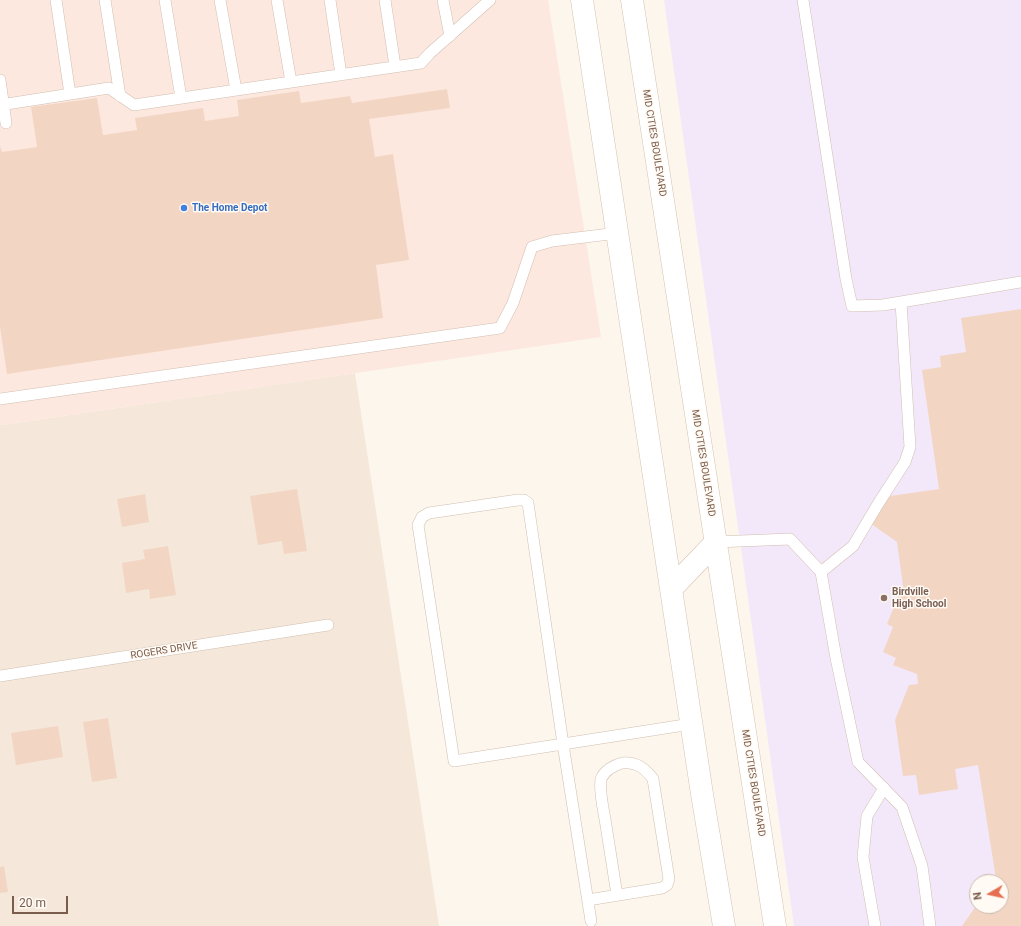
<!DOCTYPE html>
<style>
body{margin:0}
#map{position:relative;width:1021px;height:926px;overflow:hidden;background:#fdf6ec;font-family:Roboto,sans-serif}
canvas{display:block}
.north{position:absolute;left:969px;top:874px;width:40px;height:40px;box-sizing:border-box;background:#fffaf3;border:1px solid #cabbb1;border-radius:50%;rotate:261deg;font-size:11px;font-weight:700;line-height:16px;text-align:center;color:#7a5c4d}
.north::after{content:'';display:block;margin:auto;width:14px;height:18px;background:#e76f51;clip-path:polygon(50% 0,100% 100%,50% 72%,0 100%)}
.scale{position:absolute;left:12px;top:896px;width:56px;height:18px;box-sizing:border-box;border:2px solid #7a5c4d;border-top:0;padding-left:5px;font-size:12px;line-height:14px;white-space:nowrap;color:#7a5c4d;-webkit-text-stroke:3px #fffaf3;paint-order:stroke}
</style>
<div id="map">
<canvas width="1021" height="926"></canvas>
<div class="north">N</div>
<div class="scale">20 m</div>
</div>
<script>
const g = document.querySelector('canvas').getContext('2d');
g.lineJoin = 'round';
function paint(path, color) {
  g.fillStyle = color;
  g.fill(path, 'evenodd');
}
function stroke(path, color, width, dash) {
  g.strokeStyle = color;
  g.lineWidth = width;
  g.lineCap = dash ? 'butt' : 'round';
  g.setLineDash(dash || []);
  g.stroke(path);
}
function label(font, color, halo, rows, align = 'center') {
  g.font = font + ' Roboto,sans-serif';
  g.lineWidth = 3;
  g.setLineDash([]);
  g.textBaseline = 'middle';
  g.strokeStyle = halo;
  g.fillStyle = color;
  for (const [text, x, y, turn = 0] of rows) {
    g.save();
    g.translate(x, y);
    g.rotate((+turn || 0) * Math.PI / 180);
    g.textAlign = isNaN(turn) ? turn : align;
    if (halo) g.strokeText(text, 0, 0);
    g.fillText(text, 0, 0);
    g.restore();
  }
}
const residential = new Path2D(`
 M 355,373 L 439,926 L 0,926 L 0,424 L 2,425 Z`);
const commercial = new Path2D(`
 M 0,0 L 548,0 L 601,337 L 2,425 L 0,424 Z`);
const education = new Path2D(`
 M 664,0 L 1021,0 L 1021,926 L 794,926 ZM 977,882 L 1001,882 L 1001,906 L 977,906 Z`);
const building = new Path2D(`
 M 447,89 L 450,108 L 369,119 L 375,157 L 393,154 L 409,260 L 376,265 L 383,318 L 7,374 L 0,327 L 0,146 L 2,152 L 37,147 L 31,107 L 97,98 L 103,135 L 137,130 L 135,118 L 203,108 L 205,121 L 239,116 L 237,100 L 299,91 L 301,103 L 350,96 L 352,103 Z
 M 1021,309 L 1021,926 L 962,926 L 976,906 L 1001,906 L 1001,882 L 994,882 L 996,879 L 978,765 L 955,769 L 958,789 L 919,795 L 916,775 L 903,776 L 895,720 L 909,685 L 918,684 L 917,674 L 893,665 L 896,658 L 883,652 L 893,627 L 887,624 L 900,592 L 904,593 L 897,542 L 870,523 L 890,496 L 939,489 L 922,370 L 941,367 L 940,356 L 966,352 L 961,318 Z
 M 297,489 L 307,551 L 284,554 L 282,541 L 258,545 L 250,496 Z
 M 145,494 L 149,522 L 122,527 L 117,499 Z
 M 168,546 L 176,595 L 150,599 L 149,589 L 126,593 L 122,563 L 145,559 L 143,550 Z
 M 108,718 L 117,778 L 92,782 L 83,722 Z
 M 58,726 L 63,757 L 16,765 L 11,733 Z
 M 4,866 L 8,892 L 0,893 L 0,867 Z`);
const lane = new Path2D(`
 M 56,0 L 70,94
 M 105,0 L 120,96
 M 165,0 L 181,98
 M 220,0 L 236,90
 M 277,0 L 291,82
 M 330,0 L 341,75
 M 385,0 L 395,66
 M 443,0 L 450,36
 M 803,0 L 846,279 L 852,306 L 883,305 L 1021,282
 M 0,80 L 6,123
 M 0,105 L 109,88 L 134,105 L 421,63 L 430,53 L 490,0
 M 0,399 L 500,328 L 513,303 L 532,247 L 552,241 L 618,233
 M 716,542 L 790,539 L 821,572 L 836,658 L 858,762 L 902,807 L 922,866 L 930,926
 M 821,572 L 853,546 L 878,504 L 905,462 L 910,447 L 901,302
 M 0,676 L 328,625
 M 588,900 L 662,888 L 667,885 L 669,879 L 653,779 C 645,768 636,761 622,763 C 614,765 604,771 601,779 C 599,790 603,808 605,819 C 609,844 613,870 617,895
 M 591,921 L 563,744 L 528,503 L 524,500 L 518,500 L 429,513 L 422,517 L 418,525 L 454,761 L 691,724
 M 875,926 L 863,857 L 867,816 L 884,788`);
const secondary = new Path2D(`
 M 582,0 L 702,794 L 724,926
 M 632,0 L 775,926
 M 671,589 L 716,542`);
const markers = [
 [184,208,4,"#3f7fe0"],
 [884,598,4,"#8d6e63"]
];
const streetNames = [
 ["MID CITIES BOULEVARD",654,143,81],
 ["MID CITIES BOULEVARD",703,463,81],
 ["ROGERS DRIVE",164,651,-9],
 ["MID CITIES BOULEVARD",753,783,81]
];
const shopNames = [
 ["The Home Depot",192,208]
];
const educationNames = [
 ["Birdville",892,592],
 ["High School",892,604]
];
paint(residential, '#f5e8da');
paint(commercial, '#fde8e0');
paint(education, '#f3e8fa');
paint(building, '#f3d5c3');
stroke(lane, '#d1beb0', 12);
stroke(secondary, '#d6c0b0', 23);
stroke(lane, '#fff', 11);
stroke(secondary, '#fff', 22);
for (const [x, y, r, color] of markers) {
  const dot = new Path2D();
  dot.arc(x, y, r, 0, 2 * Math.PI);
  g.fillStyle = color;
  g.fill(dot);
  stroke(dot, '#fffaf3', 1.5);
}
label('10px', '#7a5c4d', '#fffaf3', streetNames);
label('bold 10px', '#366cbe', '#fffaf3', shopNames, 'left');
label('bold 10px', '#785e54', '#fffaf3', educationNames, 'left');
</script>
